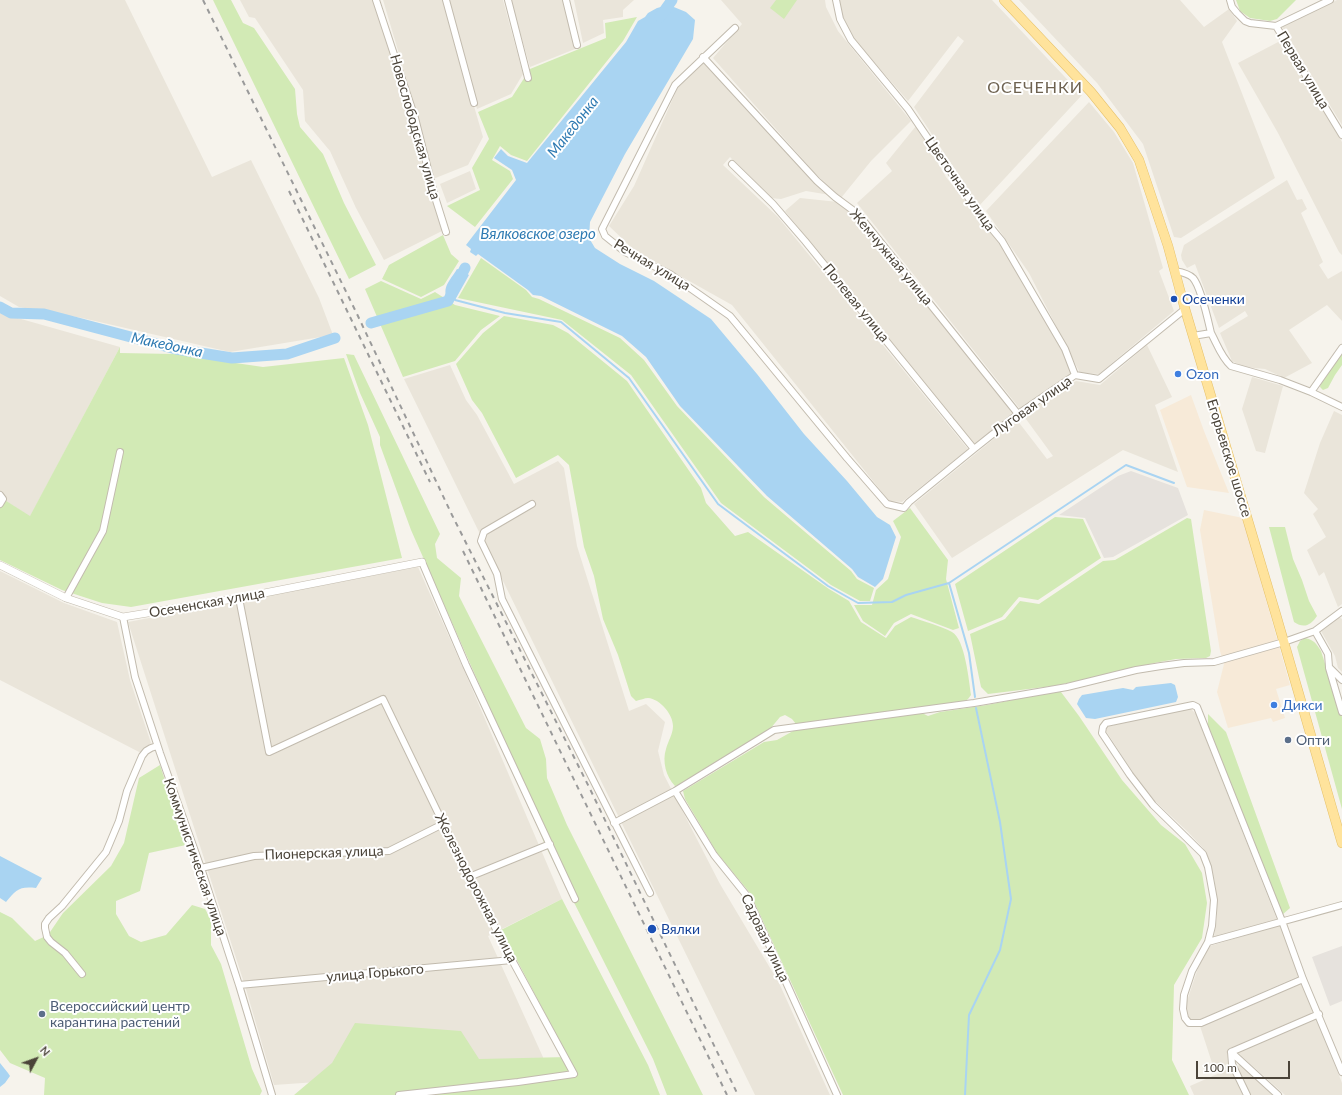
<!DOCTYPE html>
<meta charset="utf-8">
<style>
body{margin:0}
#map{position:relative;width:1342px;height:1095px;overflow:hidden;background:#f6f3ec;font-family:Lato,sans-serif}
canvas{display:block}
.north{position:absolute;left:16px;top:1039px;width:40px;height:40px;-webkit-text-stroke:3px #fff;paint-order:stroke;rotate:49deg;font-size:11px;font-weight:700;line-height:16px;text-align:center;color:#4b4439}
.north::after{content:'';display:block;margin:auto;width:14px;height:18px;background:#4b4439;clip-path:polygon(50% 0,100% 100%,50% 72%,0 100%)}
.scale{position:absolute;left:1196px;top:1061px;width:94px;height:18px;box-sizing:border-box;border:2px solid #4b4439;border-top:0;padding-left:5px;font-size:12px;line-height:14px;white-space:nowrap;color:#4b4439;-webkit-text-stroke:3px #fff;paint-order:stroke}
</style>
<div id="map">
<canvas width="1342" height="1095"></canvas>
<div class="north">N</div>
<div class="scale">100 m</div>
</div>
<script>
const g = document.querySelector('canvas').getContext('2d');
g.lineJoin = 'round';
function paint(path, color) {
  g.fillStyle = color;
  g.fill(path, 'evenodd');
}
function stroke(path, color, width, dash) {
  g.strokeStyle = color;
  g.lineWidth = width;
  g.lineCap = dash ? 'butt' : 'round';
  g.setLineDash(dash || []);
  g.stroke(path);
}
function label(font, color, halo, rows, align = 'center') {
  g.font = font + ' Lato,sans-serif';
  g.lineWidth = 4;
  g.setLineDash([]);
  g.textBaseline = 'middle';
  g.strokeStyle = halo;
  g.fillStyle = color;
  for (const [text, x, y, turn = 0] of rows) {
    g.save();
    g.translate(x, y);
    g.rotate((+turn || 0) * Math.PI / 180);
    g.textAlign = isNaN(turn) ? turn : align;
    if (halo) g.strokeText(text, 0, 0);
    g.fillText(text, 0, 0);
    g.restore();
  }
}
const residential = new Path2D(`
 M 0,0 L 125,0 L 212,177 L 251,160 L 319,298 L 333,335 L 230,352 L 82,318 L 19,307 L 0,296 Z
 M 240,0 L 374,0 L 408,106 L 426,180 L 442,231 L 384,260 L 356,208 L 330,151 L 305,121 L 303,90 L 255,18 L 249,17 Z
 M 383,0 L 443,0 L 483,137 L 468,165 L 433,179 L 416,111 Z
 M 449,0 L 503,0 L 523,74 L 511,94 L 477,109 Z
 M 511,0 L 563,0 L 575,49 L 530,67 Z
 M 574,0 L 634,0 L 623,10 L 623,17 L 603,20 L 604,33 L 583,43 Z
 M 721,0 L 825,0 L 826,7 L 838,31 L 911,121 L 871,161 L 841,198 L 814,172 L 713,58 L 742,24 Z
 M 839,0 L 992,0 L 1082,95 L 979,206 L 914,107 L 964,41 L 958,36 L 908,101 L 854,39 L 841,13 Z
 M 1019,0 L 1180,0 L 1204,27 L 1229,9 L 1237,21 L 1222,42 L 1275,178 L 1181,238 L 1174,237 L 1143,144 L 1097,83 Z
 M 1337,0 L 1342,0 L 1342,125 L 1282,27 Z
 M 1282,40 L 1342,142 L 1342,255 L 1339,252 L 1278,133 L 1238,63 Z
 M 704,61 L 830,195 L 806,191 L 781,199 L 770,198 L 730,157 L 723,165 L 778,217 L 968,449 L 902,502 L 889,501 L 732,305 L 634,250 L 609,226 L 634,186 L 679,85 Z
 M 1089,102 L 1114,132 L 1133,163 L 1163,268 L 1159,271 L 1174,311 L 1099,374 L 1080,373 L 1029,273 L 986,211 Z
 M 916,126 L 946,177 L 997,240 L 1064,351 L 1072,374 L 1020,409 L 857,203 L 892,171 L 886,163 Z
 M 470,171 L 476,189 L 447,203 L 440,184 Z
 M 1287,180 L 1297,200 L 1302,199 L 1307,209 L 1301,213 L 1323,262 L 1319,265 L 1328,279 L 1342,271 L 1342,321 L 1327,305 L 1289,330 L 1312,363 L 1284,378 L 1265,369 L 1244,367 L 1232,361 L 1220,333 L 1248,316 L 1245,311 L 1219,328 L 1195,264 L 1187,268 L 1182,260 L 1181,255 L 1184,245 Z
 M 800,198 L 838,202 L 857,216 L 1014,412 L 974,445 L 785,211 Z
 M 0,313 L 120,347 L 30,517 L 0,497 Z
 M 1147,345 L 1172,397 L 1155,405 L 1178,472 L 1123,450 L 952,558 L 914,504 L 1017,420 L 1047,459 L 1053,456 L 1023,415 L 1076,381 L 1100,385 Z
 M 450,365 L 466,400 L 477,415 L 514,484 L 558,461 L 564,468 L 577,546 L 629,711 L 646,704 L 665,722 L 658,751 L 664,775 L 720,884 L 779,983 L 830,1095 L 755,1095 L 404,379 Z
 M 1252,377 L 1283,386 L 1265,453 L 1256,451 L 1242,409 Z
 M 1334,411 L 1342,415 L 1342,604 L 1338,607 L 1324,572 L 1319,576 L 1307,550 L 1326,537 L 1313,514 L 1318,509 L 1304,493 L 1320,443 Z
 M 418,567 L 470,684 L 562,899 L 488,936 L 547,1066 L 274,1085 L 245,986 L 128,622 Z
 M 0,571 L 64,603 L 117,622 L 130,680 L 151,743 L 141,753 L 0,680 Z
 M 1339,617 L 1342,619 L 1342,672 L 1338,668 L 1335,656 L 1321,631 Z
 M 1190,708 L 1196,714 L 1277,920 L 1214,937 L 1217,917 L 1217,899 L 1214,879 L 1207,856 L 1203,848 L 1188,832 L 1155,801 L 1143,788 L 1106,731 L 1107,728 L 1110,726 Z
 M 1280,925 L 1299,976 L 1199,1020 L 1192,1021 L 1188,1018 L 1186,1011 L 1187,1001 L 1198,968 L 1210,946 Z
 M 1302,983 L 1313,1008 L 1311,1014 L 1227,1051 L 1228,1064 L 1214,1069 L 1200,1026 Z
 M 1317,1019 L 1342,1083 L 1342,1095 L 1285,1095 L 1237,1052 Z
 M 1241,1064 L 1275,1095 L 1250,1095 L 1236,1067 Z
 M 1231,1068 L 1243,1095 L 1194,1095 L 1190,1086 Z`);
const commercial = new Path2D(`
 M 1191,395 L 1204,431 L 1229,493 L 1187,487 L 1160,410 Z
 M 1204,510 L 1243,518 L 1290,685 L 1276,689 L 1285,718 L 1273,722 L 1271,718 L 1228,728 L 1217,692 L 1224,664 L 1220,651 L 1200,530 Z`);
const industrial = new Path2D(`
 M 1131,471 L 1178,488 L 1188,515 L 1113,557 L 1104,558 L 1085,518 L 1059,515 L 1118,476 Z
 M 1342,946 L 1342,1001 L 1330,1006 L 1312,957 Z`);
const green = new Path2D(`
 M 213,0 L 231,0 L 243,23 L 254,28 L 295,89 L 297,114 L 300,127 L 323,154 L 344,203 L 376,265 L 349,279 Z
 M 776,0 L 797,0 L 784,19 L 770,8 Z
 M 1236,0 L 1296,0 L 1277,19 L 1270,21 L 1250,18 L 1240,11 Z
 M 637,17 L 623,41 L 527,161 L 511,155 L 500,146 L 492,160 L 510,171 L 513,179 L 475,227 L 447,206 L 480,190 L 472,168 L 489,139 L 478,112 L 512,97 L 530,69 L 606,38 L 605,23 Z
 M 443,235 L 451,254 L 459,261 L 444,285 L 421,297 L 382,279 L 389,265 Z
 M 481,258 L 526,290 L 532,297 L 539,299 L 620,338 L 644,360 L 677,406 L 764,497 L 851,571 L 857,579 L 874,588 L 870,601 L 860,601 L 831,585 L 721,503 L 631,375 L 562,320 L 458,298 Z
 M 381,281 L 421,299 L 435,292 L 455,305 L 500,316 L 481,330 L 455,361 L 403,377 L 365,289 Z
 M 504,316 L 553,325 L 568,333 L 627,381 L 701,488 L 706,503 L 735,536 L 748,532 L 829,589 L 849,601 L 861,622 L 886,638 L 895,626 L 911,617 C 923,621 941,626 952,632 C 965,639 969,681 971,695 L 968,699 L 964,702 L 796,724 L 792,719 L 785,715 L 780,717 L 770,729 L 680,785 L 675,786 C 666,777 662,761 666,749 C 668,741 673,734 673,726 C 673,714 660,699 648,698 C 645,698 640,700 636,701 L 631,696 L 618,655 L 603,619 L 594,576 L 584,547 L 569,465 L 558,455 L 516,478 L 482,413 L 472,400 L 456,364 L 483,333 Z
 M 120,347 L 120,353 L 174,354 L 263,367 L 344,358 L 368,425 L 402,558 L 131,607 L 102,603 L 62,590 L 0,560 L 0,497 L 30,516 Z
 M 346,354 L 354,355 L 440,534 L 435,544 L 437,558 L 461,578 L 459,596 L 526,728 L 540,739 L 546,759 L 547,778 L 567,825 L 703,1095 L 667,1095 L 653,1059 L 545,845 L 484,695 L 411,530 L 380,445 L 380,437 L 360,393 Z
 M 1342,354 L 1342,365 L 1335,375 L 1328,388 L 1323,390 L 1320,387 L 1321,382 Z
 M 910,508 L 948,560 L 946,579 L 959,628 L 953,630 L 911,614 L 894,623 L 885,636 L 863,621 L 854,605 L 872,605 L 876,590 L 888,579 L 901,537 L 893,521 Z
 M 1055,517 L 1083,519 L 1101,558 L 1038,600 L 1019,597 L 1002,617 L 968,631 L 955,584 Z
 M 1187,518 L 1191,519 L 1211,651 L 1210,656 L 1206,658 L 1176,659 L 1154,663 L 1078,681 L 1053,686 L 988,694 L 981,687 L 970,634 L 1005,619 L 1020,601 L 1039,604 L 1103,561 L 1115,560 Z
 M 1269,527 L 1285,527 L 1293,559 L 1302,580 L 1309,601 L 1317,616 C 1311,625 1304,629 1294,622 Z
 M 1305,638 C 1314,640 1316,643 1321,651 L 1342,717 L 1342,809 L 1297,647 L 1300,641 Z
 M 1053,692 L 1061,692 L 1079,716 L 1122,780 L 1161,825 L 1185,844 L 1202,873 L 1207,903 L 1202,938 L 1174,985 L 1172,1060 L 1189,1095 L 843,1095 L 750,893 L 717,853 L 685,799 L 683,791 L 764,742 L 777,740 L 793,731 L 920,712 L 928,716 L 940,712 L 987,705 Z
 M 1208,714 L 1226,732 L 1290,908 L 1282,915 L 1208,726 Z
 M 160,765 L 186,845 L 149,853 L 140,891 L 116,901 L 116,914 L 129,936 L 141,942 L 166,935 L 192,905 L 205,909 L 211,919 L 211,945 L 221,964 L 252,1069 L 262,1091 L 260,1095 L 44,1095 L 45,1078 L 10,1063 L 0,1050 L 0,912 L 12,918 L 35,941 L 48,935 L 63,913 L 111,866 L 124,843 L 139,778 Z
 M 562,899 L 648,1065 L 660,1095 L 294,1095 L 332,1063 L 355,1023 L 461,1031 L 479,1059 L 568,1057 L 501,930 Z`);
const water = new Path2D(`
 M 669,5 L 686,12 L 695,20 L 693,39 L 625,154 L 590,222 L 589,238 L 595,248 L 620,264 L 654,281 L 711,319 L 757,374 L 804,434 L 847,481 L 877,517 L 890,525 L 896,537 L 883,579 L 875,587 L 858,577 L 852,569 L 767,496 L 680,406 L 646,357 L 622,336 L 541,296 L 533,295 L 528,290 L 478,254 L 476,256 L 470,252 L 471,249 L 466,245 L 516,180 L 512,170 L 494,158 L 501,149 L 508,156 L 527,163 L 626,42 L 638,21 L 645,17 L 648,13 L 657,8 Z
 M 462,267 L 468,270 L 466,273 L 469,275 L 455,300 L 448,301 C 441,287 450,281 457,269 L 461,270 Z
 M 1171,683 L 1175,685 L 1178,697 L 1176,702 L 1095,719 L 1086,718 L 1077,704 L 1079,699 L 1082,695 L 1123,688 L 1133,690 L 1136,687 Z
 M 0,856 L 42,878 L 36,888 C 19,886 16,890 6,902 L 0,898 Z
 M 0,1063 L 8,1073 L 10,1076 L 5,1083 L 0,1087 Z`);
const stream = new Path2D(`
 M 455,300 L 505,313 L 561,322 L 629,378 L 718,504 L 828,586 L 858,603 L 892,602 L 906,595 L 949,583 L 1126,465 L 1174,483
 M 949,583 L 969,653 L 975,697
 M 965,1095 L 969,1015 L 1000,950 L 1011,899 L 1000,822 L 976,708`);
const river = new Path2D(`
 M 660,17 L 672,0
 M 0,307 L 11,313 L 44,314 L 176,349 L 232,358 L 287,354 L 335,338
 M 371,323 L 448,301 L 465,268`);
const minor = new Path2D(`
 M 376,0 L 415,118 L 435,197 L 446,232
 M 446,0 L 474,103
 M 508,0 L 528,78
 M 566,0 L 577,45
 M 836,0 L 840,19 L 851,40 L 908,109 L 978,212 L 1002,241 L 1065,349 L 1075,375
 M 1230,0 L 1232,7 L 1237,13 L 1245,21 L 1250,23 L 1276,26 L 1330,0
 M 1276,26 L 1342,135
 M 735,28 L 675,85 L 602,229 L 605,236 L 625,252 L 670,274 L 730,316 L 847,458 L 887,504 L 904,508 L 909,502 L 974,449 L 1018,414 L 1075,375 L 1099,379 L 1185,309
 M 703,57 L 817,181 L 835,197 L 858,214 L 1018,414
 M 732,164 L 773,204 L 805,241 L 974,449
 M 1175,271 C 1181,272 1188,273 1193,278 C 1201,287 1208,320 1211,333
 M 1193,336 L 1211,333 C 1217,344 1221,357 1231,366 L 1280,380 L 1311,392 L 1342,407
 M 1311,392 L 1342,348
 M 0,495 L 3,499 L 0,504
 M 532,504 L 484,532 L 481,541 L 497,574 L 502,599 L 650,893
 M 422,562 L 466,665 L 575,899
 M 66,598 L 103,531 L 120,452
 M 239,598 L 269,752 L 383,699 L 469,877 L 512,960 L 574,1074 L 518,1082 L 399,1095
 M 123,617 L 135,677 L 160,753 L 201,868 L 239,985 L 272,1095
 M 1315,631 L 1328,654 L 1329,667 L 1342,680
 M 1329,668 L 1342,712
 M 675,791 L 714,855 L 747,896 L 837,1095
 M 614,823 L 675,791 L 774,730 L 974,703 L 1067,687 L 1136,670 L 1161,666 L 1184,663 L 1214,662 L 1284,642 L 1315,631 L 1342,611
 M 201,868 L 254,856 L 389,851 L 443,824
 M 469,877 L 550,844
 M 1208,942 L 1342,905
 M 82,974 L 65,953 L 51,942 L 47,937 L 45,928 L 45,924 L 49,918 L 62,906 L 106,852 L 119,821 L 127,791 L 142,756 L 146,751 L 151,748 L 157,746
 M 1303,979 L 1201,1023 L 1189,1023 L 1185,1018 L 1183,1009 L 1184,995 L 1192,971 L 1208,942 L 1212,926 L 1214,900 L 1208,867 L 1203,854 L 1153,805 L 1130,775 L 1102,733 L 1103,727 L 1106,723 L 1193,705 L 1197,707 L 1282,921 L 1303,979 L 1342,1072
 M 239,985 L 512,960
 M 1231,1052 L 1278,1095
 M 1247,1095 L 1232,1064 L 1231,1052 L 1319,1014`);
const tertiary = new Path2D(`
 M 0,565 L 66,598 L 123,617 L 239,598 L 422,562`);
const primary = new Path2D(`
 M 1004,0 L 1091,92 L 1120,128 L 1139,160 L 1168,246 L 1185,309 L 1276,615 L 1342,843`);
const rail = new Path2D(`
 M 203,0 L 357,314 L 452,515 L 589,787 L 738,1095
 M 289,191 L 430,482
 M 463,551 L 727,1095`);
const markers = [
 [1174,299,4,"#1a4fb4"],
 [1178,374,4,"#3f7fe0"],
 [1274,705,4,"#3f7fe0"],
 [1288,740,4,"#5c6f8a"],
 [652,929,5,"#1a4fb4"],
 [42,1014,4,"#5c6f8a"]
];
const streetNames = [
 ["Первая улица",1303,70,59],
 ["Новослободская улица",415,127,74],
 ["Цветочная улица",960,184,55],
 ["Жемчужная улица",891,257,50],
 ["Речная улица",652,265,31],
 ["Полевая улица",856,303,51],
 ["Луговая улица",1032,406,-35],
 ["Егорьевское шоссе",1229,458,73],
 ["Осеченская улица",207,603,-10],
 ["Пионерская улица",324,853,-2],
 ["Коммунистическая улица",195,857,71],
 ["Железнодорожная улица",476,888,63],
 ["Садовая улица",765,938,65],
 ["улица Горького",375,973,-5]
];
const transitNames = [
 ["Осеченки",1182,299],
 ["Вялки",661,929]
];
const shopNames = [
 ["Ozon",1186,374],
 ["Дикси",1282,705]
];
const serviceNames = [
 ["Опти",1296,740],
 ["Всероссийский центр",50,1006],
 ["карантина растений",50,1022]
];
const waterNames = [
 ["Македонка",573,127,-52],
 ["Вялковское озеро",538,234],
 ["Македонка",167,345,12]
];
const quarterNames = [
 ["ОСЕЧЕНКИ",1035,88]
];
paint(residential, '#eae5da');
paint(commercial, '#f7ead8');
paint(industrial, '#e6e2dd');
paint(green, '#d2eab5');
paint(water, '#a9d4f2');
stroke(stream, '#a9d4f2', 2);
stroke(river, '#a9d4f2', 11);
stroke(minor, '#c2bbae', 8);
stroke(tertiary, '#c2bbae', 8);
stroke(primary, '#e6c16a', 10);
stroke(minor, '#fff', 6);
stroke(tertiary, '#fff', 7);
stroke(primary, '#ffe39c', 9);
stroke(rail, '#9a9a9a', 2, [5, 5]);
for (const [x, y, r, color] of markers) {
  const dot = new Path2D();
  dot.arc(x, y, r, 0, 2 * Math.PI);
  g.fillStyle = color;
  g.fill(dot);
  stroke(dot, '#fff', 1.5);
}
label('14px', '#4b4439', '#fff', streetNames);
label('14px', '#164399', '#fff', transitNames, 'left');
label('14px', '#366cbe', '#fff', shopNames, 'left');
label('14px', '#4e5e75', '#fff', serviceNames, 'left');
label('italic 15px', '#2e7ab2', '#fff', waterNames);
g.letterSpacing = '1px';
label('16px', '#6e6250', '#fff', quarterNames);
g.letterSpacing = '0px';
</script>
